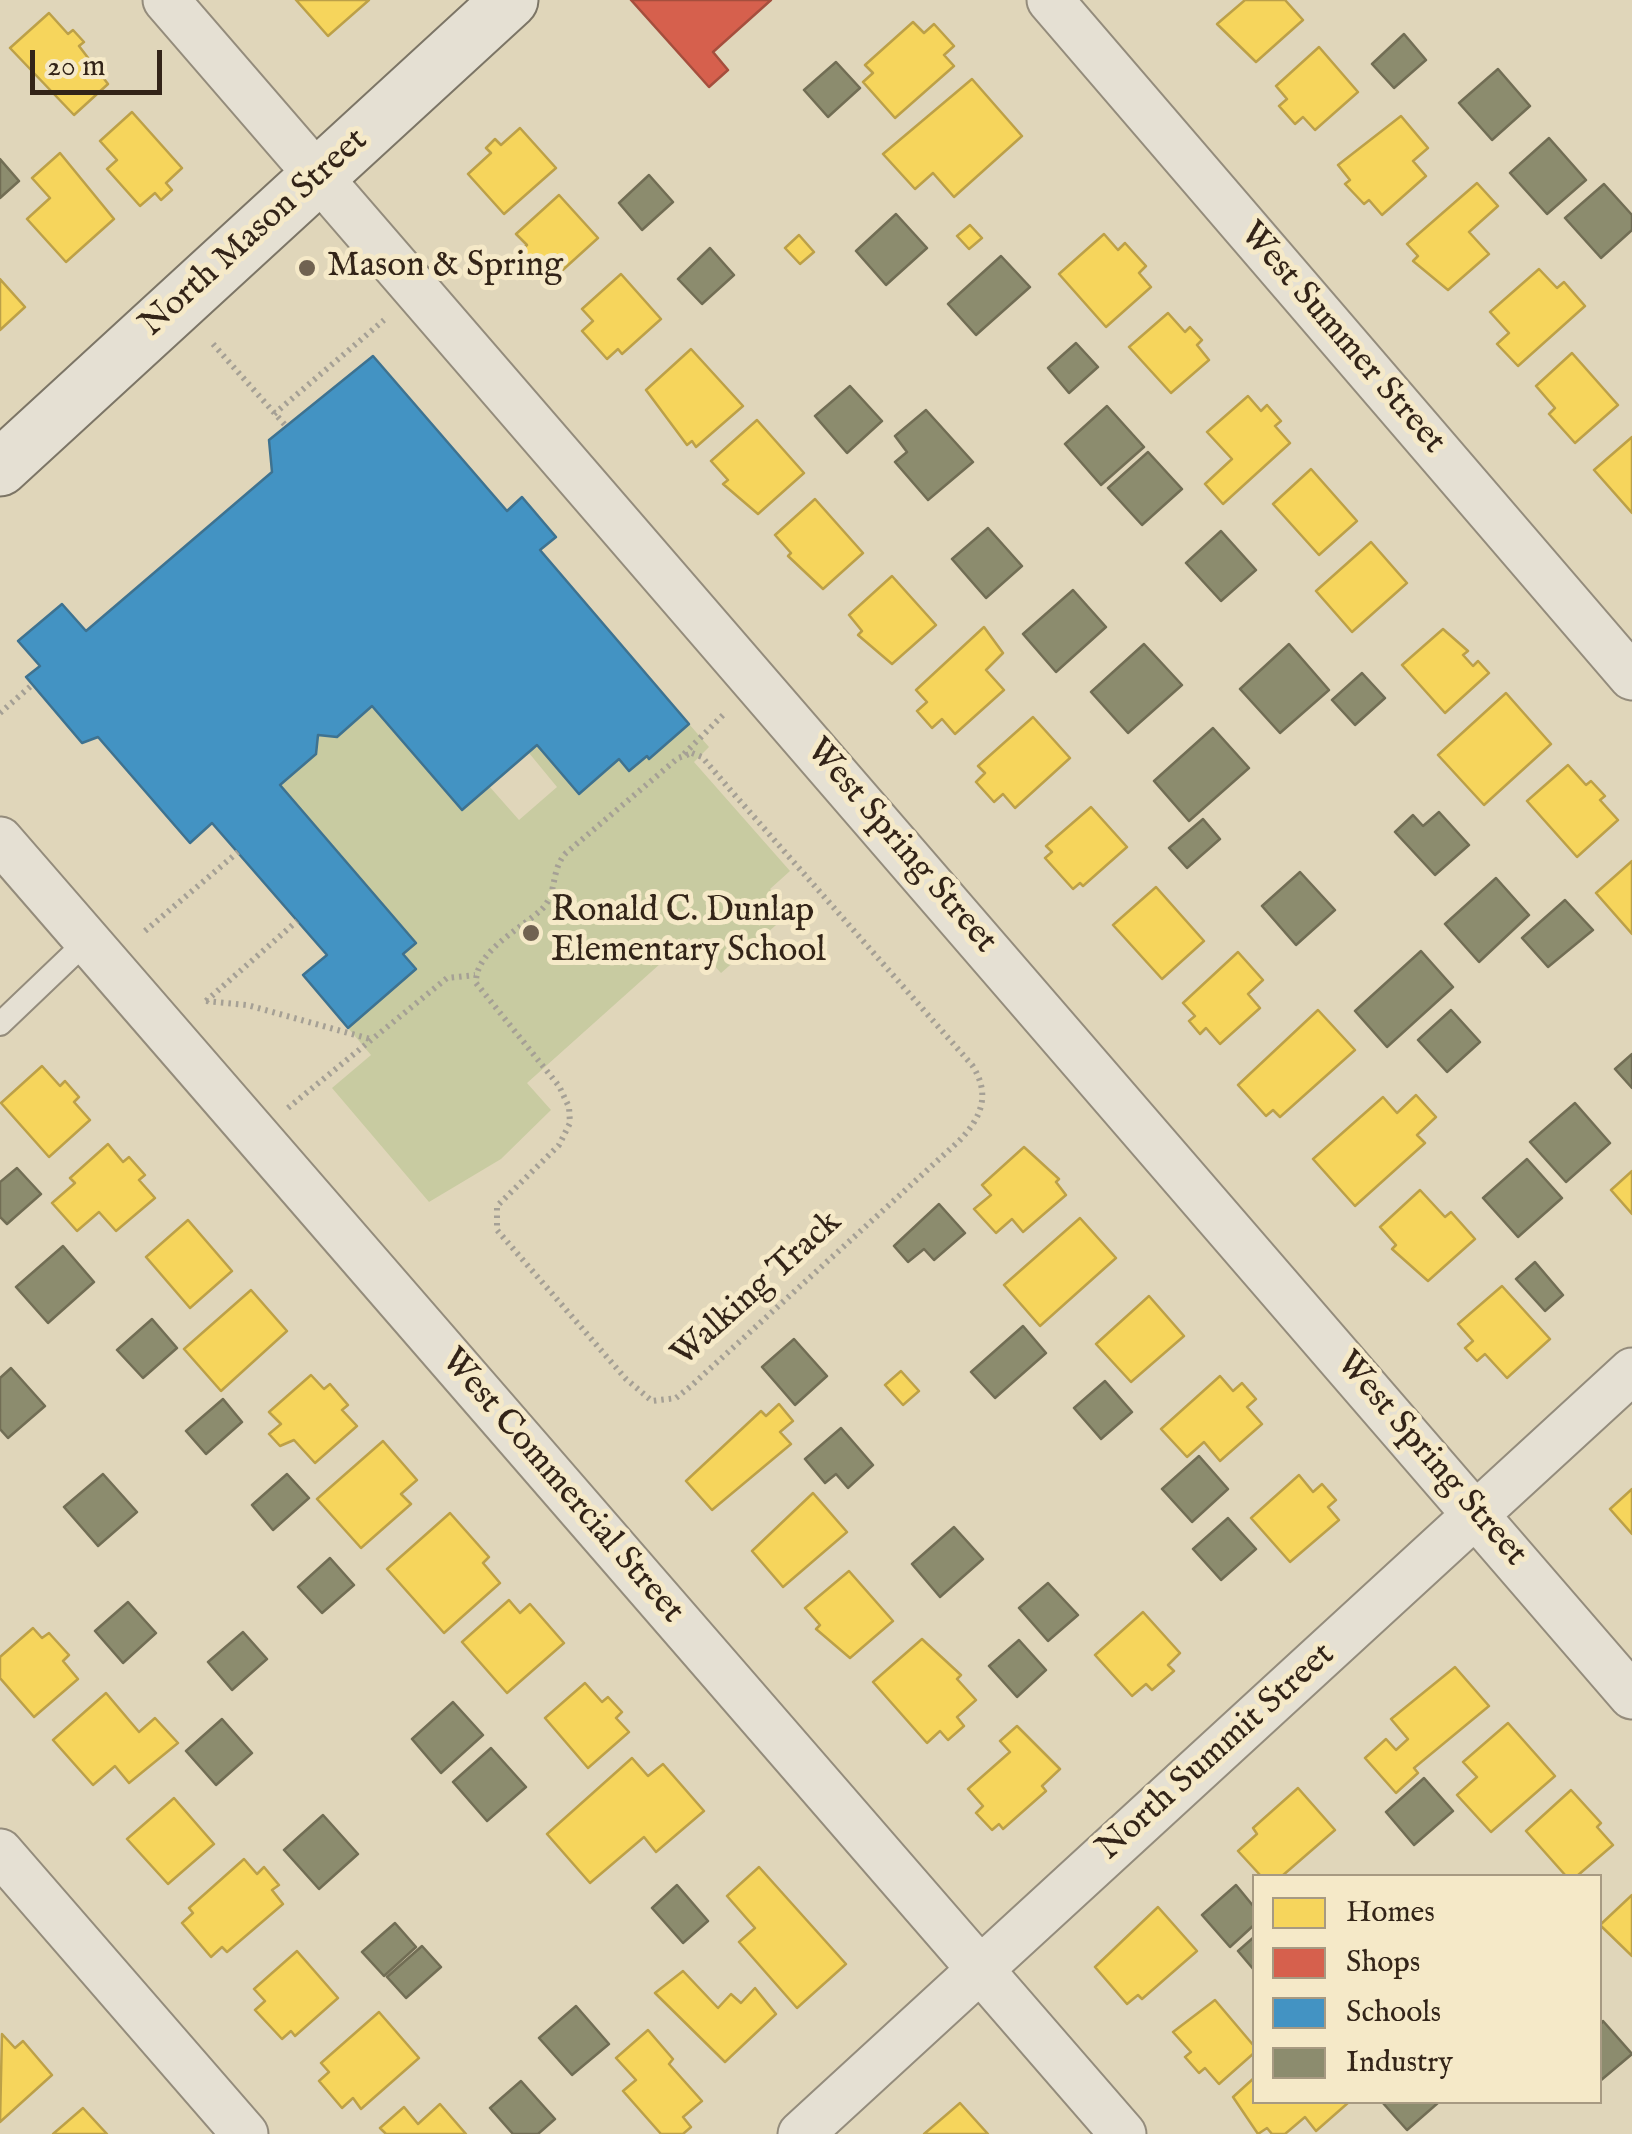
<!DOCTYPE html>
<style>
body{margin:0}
#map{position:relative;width:1632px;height:2134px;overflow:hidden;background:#e0d6ba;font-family:"IM FELL English",serif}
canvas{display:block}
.legend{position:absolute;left:1252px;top:1874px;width:350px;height:230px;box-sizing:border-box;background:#f5e9c8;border:2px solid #a79a82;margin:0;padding:12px 18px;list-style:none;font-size:30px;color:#332418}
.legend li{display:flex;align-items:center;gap:20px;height:50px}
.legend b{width:50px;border:2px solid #a79a82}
.scale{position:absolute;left:30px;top:50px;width:132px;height:45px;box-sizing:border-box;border:5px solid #332418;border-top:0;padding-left:12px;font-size:30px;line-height:35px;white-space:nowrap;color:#332418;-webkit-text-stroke:8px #f5e9c8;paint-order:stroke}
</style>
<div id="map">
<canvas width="1632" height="2134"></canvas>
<ul class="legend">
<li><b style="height:28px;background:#f6d55c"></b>Homes</li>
<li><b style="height:28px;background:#d6604d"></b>Shops</li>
<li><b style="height:28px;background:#4393c3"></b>Schools</li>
<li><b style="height:28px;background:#8c8c6e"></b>Industry</li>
</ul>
<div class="scale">20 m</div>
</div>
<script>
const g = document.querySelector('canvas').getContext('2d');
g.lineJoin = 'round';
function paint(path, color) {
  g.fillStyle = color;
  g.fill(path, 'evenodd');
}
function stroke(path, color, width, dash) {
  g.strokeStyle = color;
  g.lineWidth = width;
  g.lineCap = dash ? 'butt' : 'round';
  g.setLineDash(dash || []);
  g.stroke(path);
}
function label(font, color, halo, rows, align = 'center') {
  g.font = font + ' "IM FELL English",serif';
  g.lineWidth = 10;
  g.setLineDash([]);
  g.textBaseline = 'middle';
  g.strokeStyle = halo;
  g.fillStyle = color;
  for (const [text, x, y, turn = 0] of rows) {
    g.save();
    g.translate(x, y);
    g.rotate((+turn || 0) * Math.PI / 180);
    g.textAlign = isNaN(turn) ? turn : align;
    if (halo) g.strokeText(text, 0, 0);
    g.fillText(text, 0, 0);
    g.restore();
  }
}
const green = new Path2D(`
 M 372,706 L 489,786 L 519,820 L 557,787 L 529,753 L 537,745 L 579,793 L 619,759 L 629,771 L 647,756 L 650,758 L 689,724 L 709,747 L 694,762 L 790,871 L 770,889 L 791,912 L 721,973 L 689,938 L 527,1083 L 551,1110 L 501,1159 L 429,1202 L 332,1088 L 371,1055 L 348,1028 L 416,969 L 280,785 L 316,754 L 318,735 Z`);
const homes = new Path2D(`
 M 296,0 L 369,0 L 328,36 Z
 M 1245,0 L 1285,0 L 1303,20 L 1256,62 L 1217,24 Z
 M 49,13 L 68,34 L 73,30 L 84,42 L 79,46 L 108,84 L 74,115 L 10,48 Z
 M 913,22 L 924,33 L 934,24 L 954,46 L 944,55 L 954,66 L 895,118 L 863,82 L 873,73 L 865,65 Z
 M 1319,47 L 1358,92 L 1315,130 L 1303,117 L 1295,124 L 1279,106 L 1287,99 L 1276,86 Z
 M 972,79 L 1022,136 L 954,197 L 933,173 L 915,189 L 883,154 Z
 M 132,112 L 182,168 L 166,183 L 172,190 L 161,200 L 155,193 L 140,206 L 107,169 L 117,160 L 100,141 Z
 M 1401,116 L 1428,148 L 1413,161 L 1426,176 L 1382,215 L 1369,200 L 1364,204 L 1345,184 L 1350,180 L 1338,165 Z
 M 520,128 L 556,168 L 504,214 L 468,174 L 491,153 L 486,148 L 495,139 L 501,145 Z
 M 60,153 L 114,219 L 66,262 L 27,219 L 50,198 L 32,178 Z
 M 1477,183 L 1498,206 L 1469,232 L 1489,254 L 1448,290 L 1413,261 L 1418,256 L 1407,244 Z
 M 559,195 L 598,238 L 555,277 L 544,265 L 535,273 L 517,254 L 527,245 L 516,234 Z
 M 970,225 L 982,238 L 969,249 L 957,236 Z
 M 1104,234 L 1118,250 L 1125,243 L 1146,266 L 1139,273 L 1151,287 L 1106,327 L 1059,274 Z
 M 799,235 L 814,252 L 800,264 L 785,248 Z
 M 1539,269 L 1557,288 L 1564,282 L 1585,306 L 1518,366 L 1497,344 L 1509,333 L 1490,312 Z
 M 621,274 L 661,319 L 622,354 L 618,349 L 607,359 L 582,331 L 593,321 L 582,309 Z
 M 0,279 L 25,307 L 0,330 Z
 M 1168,313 L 1185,332 L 1190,327 L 1202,340 L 1197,345 L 1209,360 L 1171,393 L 1129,347 Z
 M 691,349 L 743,406 L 696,447 L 692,441 L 687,445 L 646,390 Z
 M 1572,353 L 1618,405 L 1575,443 L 1549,414 L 1555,408 L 1536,386 Z
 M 1248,396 L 1261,411 L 1267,405 L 1281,421 L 1275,426 L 1290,443 L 1223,504 L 1205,484 L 1232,459 L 1207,432 Z
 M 757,420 L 804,473 L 758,514 L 723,484 L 728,480 L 711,461 Z
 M 1632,437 L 1632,513 L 1594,470 Z
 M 1311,469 L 1357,521 L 1319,555 L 1273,504 Z
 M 815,499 L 863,553 L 823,589 L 788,556 L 791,553 L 775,535 Z
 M 1371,542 L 1407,583 L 1352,632 L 1316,591 Z
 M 892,576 L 936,625 L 892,664 L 858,635 L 862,631 L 849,615 Z
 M 984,627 L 1003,653 L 986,670 L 1004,690 L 955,734 L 942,719 L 932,728 L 917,711 L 927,702 L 916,690 Z
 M 1443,629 L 1468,651 L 1463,655 L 1473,666 L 1478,661 L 1489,673 L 1445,713 L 1402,665 Z
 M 1506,693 L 1551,744 L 1484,805 L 1438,755 Z
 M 1033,717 L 1070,758 L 1015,808 L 1003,794 L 994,802 L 976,782 L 985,773 L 978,766 Z
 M 1568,765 L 1586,785 L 1591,781 L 1605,796 L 1600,800 L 1618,820 L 1577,857 L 1527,801 Z
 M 1091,807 L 1127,847 L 1083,886 L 1080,883 L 1073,889 L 1045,858 L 1052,852 L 1046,846 Z
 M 1632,861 L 1632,934 L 1596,893 Z
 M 1156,887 L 1204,941 L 1162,979 L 1113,925 Z
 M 1238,952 L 1263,980 L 1248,994 L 1260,1008 L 1220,1044 L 1206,1028 L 1200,1034 L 1189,1021 L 1195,1016 L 1183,1003 Z
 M 1318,1010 L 1355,1050 L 1280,1117 L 1273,1110 L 1266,1116 L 1238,1085 Z
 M 42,1066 L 60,1086 L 65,1081 L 79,1097 L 74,1102 L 90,1120 L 49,1157 L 1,1103 Z
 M 1416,1095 L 1436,1117 L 1417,1135 L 1425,1143 L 1355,1206 L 1313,1159 L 1383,1097 L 1397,1113 Z
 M 108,1144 L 123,1162 L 129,1157 L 145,1175 L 139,1180 L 155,1198 L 116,1231 L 99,1212 L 77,1231 L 52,1203 L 75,1183 L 70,1178 Z
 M 1024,1147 L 1059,1179 L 1056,1182 L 1066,1195 L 1023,1232 L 1012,1219 L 996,1233 L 974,1209 L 991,1195 L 982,1185 Z
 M 1632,1171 L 1632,1214 L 1611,1190 Z
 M 1420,1190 L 1445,1217 L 1451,1212 L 1475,1239 L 1428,1281 L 1392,1249 L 1396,1245 L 1380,1227 Z
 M 1080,1218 L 1116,1258 L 1040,1326 L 1004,1285 Z
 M 188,1220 L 232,1271 L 190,1308 L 146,1257 Z
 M 1502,1286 L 1550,1339 L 1507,1378 L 1485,1354 L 1477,1361 L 1465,1348 L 1473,1341 L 1458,1324 Z
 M 251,1290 L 287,1331 L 221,1391 L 184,1349 Z
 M 1149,1296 L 1184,1336 L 1131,1382 L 1096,1344 Z
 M 901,1371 L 919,1391 L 903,1405 L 885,1385 Z
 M 311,1375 L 324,1389 L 330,1384 L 348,1405 L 342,1410 L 357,1426 L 315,1463 L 294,1440 L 280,1446 L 269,1434 L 281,1424 L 269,1412 Z
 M 1220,1376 L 1233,1391 L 1242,1383 L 1256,1399 L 1247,1407 L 1262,1424 L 1220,1461 L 1204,1442 L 1187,1457 L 1161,1429 Z
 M 779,1404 L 793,1421 L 780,1432 L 791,1444 L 712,1510 L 686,1481 L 761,1411 L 766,1416 Z
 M 383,1441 L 417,1480 L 401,1494 L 411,1504 L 361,1548 L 317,1499 Z
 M 1299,1475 L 1313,1492 L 1322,1484 L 1336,1500 L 1328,1507 L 1339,1520 L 1290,1562 L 1251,1518 Z
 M 1632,1489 L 1632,1534 L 1610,1509 Z
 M 813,1493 L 847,1532 L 783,1587 L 752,1551 Z
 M 450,1513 L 489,1557 L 483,1563 L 500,1583 L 444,1633 L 387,1569 Z
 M 849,1571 L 893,1621 L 850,1658 L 816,1629 L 820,1625 L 805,1608 Z
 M 509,1600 L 520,1613 L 530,1604 L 564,1643 L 507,1693 L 462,1642 Z
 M 1143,1612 L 1180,1653 L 1168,1665 L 1174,1671 L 1152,1690 L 1146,1684 L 1132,1696 L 1095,1655 Z
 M 33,1628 L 42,1638 L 49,1633 L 69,1655 L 63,1661 L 78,1679 L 34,1717 L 0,1678 L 0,1657 Z
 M 922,1639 L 961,1675 L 957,1679 L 976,1700 L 957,1717 L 964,1726 L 948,1740 L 940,1731 L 927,1743 L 873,1682 Z
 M 1455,1667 L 1489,1706 L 1414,1768 L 1418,1773 L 1396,1793 L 1365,1758 L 1386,1739 L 1396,1750 L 1408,1739 L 1391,1719 Z
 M 585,1683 L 602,1702 L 608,1697 L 622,1712 L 616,1718 L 629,1732 L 588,1768 L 545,1718 Z
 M 106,1693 L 139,1732 L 155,1718 L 178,1743 L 129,1783 L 115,1766 L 93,1785 L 53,1740 Z
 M 1508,1723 L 1555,1776 L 1491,1832 L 1457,1795 L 1477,1777 L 1463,1762 Z
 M 1017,1726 L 1060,1769 L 1042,1786 L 1046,1791 L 1003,1829 L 999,1824 L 992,1830 L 976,1813 L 983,1806 L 968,1789 L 1010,1752 L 1000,1741 Z
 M 632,1758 L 648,1776 L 663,1764 L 704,1811 L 656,1852 L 644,1837 L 590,1883 L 547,1834 Z
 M 1298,1788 L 1335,1830 L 1282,1876 L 1261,1876 L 1238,1851 L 1257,1834 L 1253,1828 Z
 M 1571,1790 L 1601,1823 L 1597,1827 L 1613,1845 L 1577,1876 L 1566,1876 L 1526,1831 Z
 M 174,1798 L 214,1844 L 168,1884 L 127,1839 Z
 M 244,1859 L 257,1874 L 264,1867 L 279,1885 L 272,1890 L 283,1904 L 227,1952 L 222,1947 L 211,1957 L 182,1923 L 193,1913 L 189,1908 Z
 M 759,1867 L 846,1964 L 797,2008 L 739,1942 L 755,1928 L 727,1896 Z
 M 1632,1895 L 1632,1956 L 1600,1925 Z
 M 1158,1907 L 1197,1951 L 1142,1999 L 1138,1995 L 1127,2004 L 1095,1967 Z
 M 297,1951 L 338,1998 L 295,2036 L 291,2031 L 282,2039 L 255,2010 L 265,2001 L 254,1989 Z
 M 683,1971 L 718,2008 L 731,1994 L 741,2003 L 755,1988 L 776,2014 L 725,2062 L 655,1993 Z
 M 1215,2000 L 1254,2046 L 1254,2053 L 1219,2084 L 1205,2068 L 1199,2073 L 1185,2057 L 1191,2052 L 1173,2032 Z
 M 379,2012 L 419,2058 L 361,2109 L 353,2098 L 342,2108 L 319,2081 L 329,2072 L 321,2063 Z
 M 648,2030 L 673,2059 L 669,2064 L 702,2101 L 683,2117 L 691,2127 L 683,2134 L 661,2134 L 623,2091 L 636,2080 L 616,2058 Z
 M 2,2034 L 15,2048 L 23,2041 L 52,2075 L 0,2122 Z
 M 1254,2078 L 1254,2102 L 1349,2102 L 1316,2131 L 1305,2117 L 1285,2134 L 1272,2134 L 1267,2128 L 1258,2134 L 1233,2097 Z
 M 960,2103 L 988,2134 L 924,2134 Z
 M 440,2104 L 466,2134 L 386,2134 L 380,2128 L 404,2107 L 418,2124 Z
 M 83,2108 L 107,2134 L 53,2134 Z`);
const shops = new Path2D(`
 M 631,0 L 771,0 L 713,52 L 728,70 L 709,87 Z`);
const schools = new Path2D(`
 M 373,356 L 507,511 L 522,497 L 556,537 L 540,550 L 689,724 L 649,759 L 647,756 L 629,771 L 619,759 L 579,794 L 537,745 L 462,810 L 372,706 L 337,737 L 318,735 L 316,754 L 280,785 L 416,943 L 403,954 L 416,969 L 348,1028 L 303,975 L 327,955 L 212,823 L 190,843 L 98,737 L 82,743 L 26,677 L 40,666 L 18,641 L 62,604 L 86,631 L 272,472 L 269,440 Z`);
const industry = new Path2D(`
 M 1404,34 L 1426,60 L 1394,88 L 1372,64 Z
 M 836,62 L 860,88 L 828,117 L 804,90 Z
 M 1498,69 L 1530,106 L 1492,140 L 1459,103 Z
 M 1549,138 L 1586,180 L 1547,214 L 1510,173 Z
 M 0,159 L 19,181 L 0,198 Z
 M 649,175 L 673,202 L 642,230 L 619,203 Z
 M 1604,184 L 1632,215 L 1632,230 L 1601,258 L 1565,218 Z
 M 896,214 L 927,248 L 886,285 L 856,251 Z
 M 710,248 L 734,275 L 702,304 L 678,279 Z
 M 1001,256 L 1030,287 L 976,335 L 948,304 Z
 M 1076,343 L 1098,367 L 1069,393 L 1048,368 Z
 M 850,386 L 882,421 L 847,453 L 815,416 Z
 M 1107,406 L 1144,447 L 1101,485 L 1065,444 Z
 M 926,410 L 973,462 L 928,500 L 895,462 L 907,452 L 895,436 Z
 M 1148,452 L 1182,489 L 1142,525 L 1108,488 Z
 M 988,528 L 1022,566 L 986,598 L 952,559 Z
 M 1221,531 L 1256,570 L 1221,601 L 1186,563 Z
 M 1073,590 L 1106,627 L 1056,672 L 1023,634 Z
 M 1144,644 L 1182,685 L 1128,733 L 1091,692 Z
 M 1289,644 L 1329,690 L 1280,733 L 1240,689 Z
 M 1362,673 L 1385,698 L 1355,725 L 1332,700 Z
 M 1213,728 L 1249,768 L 1189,821 L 1154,781 Z
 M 1439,812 L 1469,845 L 1435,875 L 1395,832 L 1413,815 L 1423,826 Z
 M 1203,819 L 1220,839 L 1187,868 L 1169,848 Z
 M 1300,872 L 1335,910 L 1296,945 L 1262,906 Z
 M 1496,878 L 1529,915 L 1479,962 L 1445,924 Z
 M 1565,900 L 1593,930 L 1548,967 L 1522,938 Z
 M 1421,951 L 1453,987 L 1387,1047 L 1355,1011 Z
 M 1451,1010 L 1480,1042 L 1447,1072 L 1418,1040 Z
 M 1632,1054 L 1632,1088 L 1615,1069 Z
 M 1575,1103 L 1610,1143 L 1566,1182 L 1530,1142 Z
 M 1527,1159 L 1562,1198 L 1518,1237 L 1483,1198 Z
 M 17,1168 L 41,1194 L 7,1224 L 0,1217 L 0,1182 Z
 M 939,1204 L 965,1233 L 934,1260 L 924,1249 L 908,1262 L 894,1246 Z
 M 63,1246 L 94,1282 L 48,1323 L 16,1287 Z
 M 1535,1262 L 1563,1295 L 1545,1311 L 1516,1279 Z
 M 152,1319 L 177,1348 L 143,1378 L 117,1350 Z
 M 1023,1326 L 1046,1353 L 995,1398 L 971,1372 Z
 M 794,1339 L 827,1376 L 795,1405 L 762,1367 Z
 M 11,1368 L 45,1406 L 8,1438 L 0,1429 L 0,1378 Z
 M 1105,1381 L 1132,1412 L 1101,1439 L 1074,1408 Z
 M 223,1399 L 242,1422 L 206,1454 L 186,1431 Z
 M 841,1428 L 873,1465 L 848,1488 L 836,1474 L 825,1483 L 805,1459 Z
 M 1199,1456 L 1228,1489 L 1192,1522 L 1162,1489 Z
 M 103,1474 L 137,1512 L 98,1546 L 64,1507 Z
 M 287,1474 L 309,1498 L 273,1530 L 252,1505 Z
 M 1228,1518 L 1256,1549 L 1221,1580 L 1193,1549 Z
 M 954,1527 L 983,1559 L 940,1597 L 912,1564 Z
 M 330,1558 L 354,1585 L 322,1613 L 298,1587 Z
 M 1048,1583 L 1078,1615 L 1048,1641 L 1019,1608 Z
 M 128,1602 L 156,1633 L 123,1663 L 95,1631 Z
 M 243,1632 L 267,1659 L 232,1690 L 208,1662 Z
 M 1019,1640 L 1046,1670 L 1017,1697 L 989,1666 Z
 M 453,1702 L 483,1735 L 441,1773 L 412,1739 Z
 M 222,1719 L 252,1753 L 216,1785 L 186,1751 Z
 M 491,1748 L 526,1787 L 487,1821 L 453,1782 Z
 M 1424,1778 L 1453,1811 L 1414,1845 L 1386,1812 Z
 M 323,1815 L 358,1854 L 319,1889 L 284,1850 Z
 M 677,1885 L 708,1921 L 683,1943 L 652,1908 Z
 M 1236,1885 L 1254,1907 L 1254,1925 L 1230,1947 L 1202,1915 Z
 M 395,1923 L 416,1947 L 384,1976 L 362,1952 Z
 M 1254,1937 L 1254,1970 L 1238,1951 Z
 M 422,1946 L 441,1967 L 406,1998 L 387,1977 Z
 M 576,2006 L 609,2044 L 572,2075 L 539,2038 Z
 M 1603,2021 L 1632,2054 L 1600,2081 L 1600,2025 Z
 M 521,2081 L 555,2119 L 538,2134 L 513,2134 L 490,2108 Z
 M 1382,2102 L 1439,2102 L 1407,2130 Z`);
const path = new Path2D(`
 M 213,344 L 286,426
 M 274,414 L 384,320
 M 0,713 L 32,685
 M 692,753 L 702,757 L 733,793 L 972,1065 C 991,1094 982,1117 959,1141 L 691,1386 L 676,1398 L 652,1401 L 626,1379 L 497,1230 L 497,1206 L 559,1145 L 570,1123 L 569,1107 L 559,1086 L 476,983 C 475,951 521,929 542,909 C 558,893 550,870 566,853 L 678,758 Z
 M 684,754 L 725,713
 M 145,931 L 238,852
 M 206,1001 L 247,1005 L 370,1039
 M 206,1001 L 297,921
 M 288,1108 L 447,978 L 475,975`);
const lane = new Path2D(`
 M 0,1024 L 88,940`);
const street = new Path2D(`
 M 166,0 L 1632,1696
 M 1050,0 L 1632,677
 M 0,840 L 1123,2134
 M 0,1852 L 245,2134
 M 801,2134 L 1632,1371`);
const secondary = new Path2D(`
 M 0,468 L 510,0`);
const markers = [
 [307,268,10,"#706251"],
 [531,933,10,"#706251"]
];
const streetNames = [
 ["North Mason Street",255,234,-42],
 ["West Summer Street",1341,339,49],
 ["West Spring Street",900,847,49],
 ["Walking Track",758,1290,-42],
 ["West Spring Street",1430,1460,49],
 ["West Commercial Street",561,1487,49],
 ["North Summit Street",1217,1753,-42]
];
const poiNames = [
 ["Mason & Spring",327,268],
 ["Ronald C. Dunlap",551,913],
 ["Elementary School",551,953]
];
paint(green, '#c8cba1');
paint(homes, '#f6d55c');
stroke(homes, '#bca048', 2.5);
paint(shops, '#d6604d');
stroke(shops, '#a54e3d', 2.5);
paint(schools, '#4393c3');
stroke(schools, '#3e7290', 2.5);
paint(industry, '#8c8c6e');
stroke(industry, '#716d54', 2.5);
stroke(lane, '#948c7c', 26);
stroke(street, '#948c7c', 49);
stroke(secondary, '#7c7566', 59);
stroke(path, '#a5a095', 6, [2.5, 5]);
stroke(lane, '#e5e0d3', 22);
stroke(street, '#e5e0d3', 45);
stroke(secondary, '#e5e0d3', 55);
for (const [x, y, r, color] of markers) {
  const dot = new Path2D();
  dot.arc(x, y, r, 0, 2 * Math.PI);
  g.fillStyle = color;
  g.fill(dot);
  stroke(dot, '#f5e9c8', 4);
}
label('35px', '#332418', '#f5e9c8', streetNames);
label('35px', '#332418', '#f5e9c8', poiNames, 'left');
</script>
